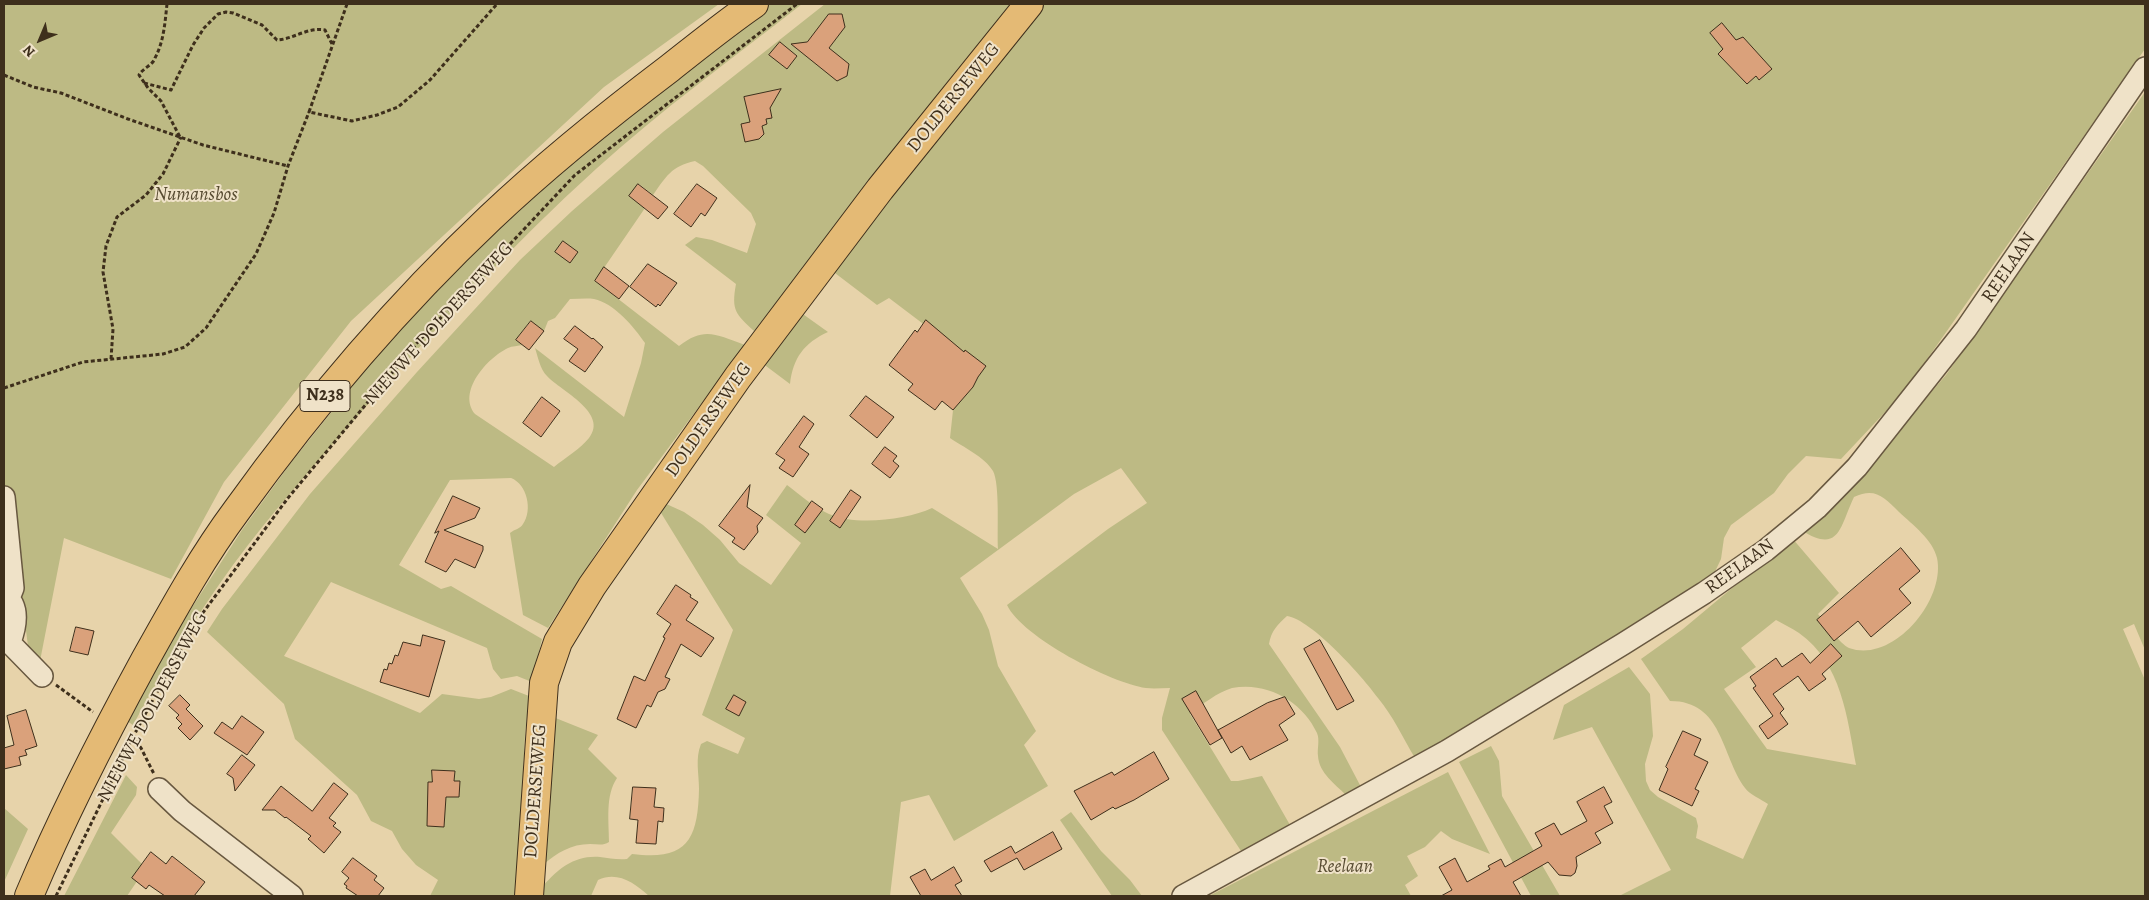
<!DOCTYPE html>
<style>
body{margin:0}
#map{position:relative;width:2149px;height:900px;overflow:hidden;background:#e7d3aa;font-family:Alegreya,serif}
canvas{display:block}
.frame{position:absolute;inset:0;border:5px solid #3e2f1c;pointer-events:none}
.north{position:absolute;left:15px;top:15px;width:50px;height:50px;-webkit-text-stroke:4px #efe2c8;paint-order:stroke;rotate:225deg;font-size:14px;font-weight:700;line-height:20px;text-align:center;color:#3e2f1c}
.north::after{content:'';display:block;margin:auto;width:18px;height:22px;background:#3e2f1c;clip-path:polygon(50% 0,100% 100%,50% 72%,0 100%)}
</style>
<div id="map">
<canvas width="2149" height="900"></canvas>
<div class="frame"></div>
<div class="north">N</div>
</div>
<script>
const g = document.querySelector('canvas').getContext('2d');
g.lineJoin = 'round';
function paint(path, color) {
  g.fillStyle = color;
  g.fill(path, 'evenodd');
}
function stroke(path, color, width, dash) {
  g.strokeStyle = color;
  g.lineWidth = width;
  g.lineCap = dash ? 'butt' : 'round';
  g.setLineDash(dash || []);
  g.stroke(path);
}
function label(font, color, halo, rows, align = 'center') {
  g.font = font + ' Alegreya,serif';
  g.lineWidth = 4;
  g.setLineDash([]);
  g.textBaseline = 'middle';
  g.strokeStyle = halo;
  g.fillStyle = color;
  for (const [text, x, y, turn = 0] of rows) {
    g.save();
    g.translate(x, y);
    g.rotate((+turn || 0) * Math.PI / 180);
    g.textAlign = isNaN(turn) ? turn : align;
    if (halo) g.strokeText(text, 0, 0);
    g.fillText(text, 0, 0);
    g.restore();
  }
}
const green = new Path2D(`
 M 4,4 L 719,4 L 604,87 L 351,321 L 224,482 L 171,579 L 64,538 L 40,661 L 29,654 L 22,599 L 4,576 Z
 M 767,4 L 802,4 C 733,58 661,110 596,169 C 512,245 436,328 361,412 C 317,462 272,512 233,565 C 196,616 163,670 133,725 L 124,719 L 154,666 L 242,530 L 290,464 L 369,365 L 413,314 L 534,191 Z
 M 825,4 L 1011,4 L 955,72 L 754,331 C 736,314 731,311 736,284 L 685,245 L 696,237 L 712,240 L 747,253 L 756,224 L 751,213 L 703,166 L 695,161 C 671,166 666,177 653,195 L 639,184 L 630,196 L 645,208 L 595,281 L 679,346 C 705,326 716,335 745,345 L 637,490 L 548,628 L 523,615 L 510,533 C 515,529 520,529 523,524 C 533,510 527,484 511,478 L 450,480 L 399,565 L 441,589 L 451,586 L 542,639 L 532,682 L 517,676 L 501,679 L 493,669 L 487,648 L 331,582 L 284,656 L 420,713 L 442,694 L 479,699 L 491,697 L 511,689 L 529,696 L 525,735 L 517,896 L 430,896 L 438,880 L 416,865 L 402,849 L 392,831 L 371,821 L 357,795 L 295,739 L 284,704 L 207,632 L 222,609 L 310,494 L 417,372 L 520,260 L 572,211 L 663,132 ZM 570,299 C 578,299 587,298 594,299 C 614,303 634,327 645,343 L 641,363 L 624,417 L 535,348 C 538,357 540,369 547,376 C 561,391 609,413 589,438 C 580,449 565,458 554,467 L 475,414 C 457,392 487,358 508,348 C 512,346 518,346 523,345 L 516,340 L 530,321 L 544,331 L 548,321 L 555,318 Z
 M 1041,4 L 2145,4 L 2145,49 L 1904,392 L 1841,459 L 1806,456 L 1788,474 L 1774,493 L 1731,525 L 1724,538 L 1721,559 L 1711,580 L 1664,617 L 1415,758 C 1403,738 1393,716 1378,698 C 1363,677 1311,619 1287,616 C 1278,624 1271,631 1269,644 L 1340,747 L 1361,787 L 1346,795 C 1335,784 1319,773 1318,756 C 1317,749 1320,740 1317,733 C 1303,702 1267,681 1232,688 C 1218,692 1201,705 1190,714 L 1231,781 L 1238,781 L 1262,776 L 1290,825 L 1241,851 L 1162,730 L 1162,718 L 1170,688 C 1162,688 1154,689 1146,688 C 1111,683 1022,637 1007,605 L 1108,529 L 1147,503 L 1121,468 L 1074,494 L 960,578 L 982,614 L 989,630 L 998,666 L 1036,731 L 1024,745 L 1048,786 L 954,841 L 929,795 L 901,802 L 890,896 L 649,896 C 634,883 618,871 598,880 L 591,896 L 544,896 L 543,886 C 559,868 575,855 600,857 C 609,858 617,860 627,859 L 632,854 C 686,861 698,841 699,789 C 699,773 695,759 701,744 L 707,741 L 738,754 L 745,738 L 702,715 L 733,630 L 658,508 L 662,502 L 684,512 L 703,525 L 720,540 L 739,563 L 771,585 L 801,543 L 766,515 L 787,485 C 800,495 814,507 829,514 C 855,526 907,520 932,508 L 998,549 C 997,532 1000,484 993,471 C 985,457 963,447 950,438 L 959,355 L 955,348 L 889,298 L 877,305 L 831,270 Z
 M 2145,92 L 2145,650 L 2134,624 L 2123,629 L 2145,680 L 2145,896 L 1619,896 L 1671,870 L 1592,727 L 1553,740 L 1564,705 L 1629,667 L 1650,694 L 1653,736 L 1645,764 L 1646,781 L 1650,790 L 1658,797 L 1696,818 L 1698,826 L 1696,838 L 1743,859 L 1768,804 C 1761,799 1750,795 1745,788 C 1721,755 1723,701 1670,701 L 1641,659 L 1683,629 L 1792,538 L 1839,593 L 1818,614 C 1825,622 1840,644 1849,648 C 1893,664 1946,600 1937,558 C 1933,540 1913,525 1899,512 C 1884,497 1875,487 1854,497 C 1840,526 1840,555 1801,530 L 1886,445 L 1946,375 ZM 1776,620 C 1783,624 1792,628 1799,633 C 1842,664 1847,717 1856,765 L 1767,749 L 1724,689 L 1756,667 L 1741,648 Z
 M 800,312 L 828,332 C 804,343 793,358 790,384 L 762,363 Z
 M 553,717 L 598,735 L 588,749 L 617,778 C 605,796 609,821 609,842 C 603,846 597,844 590,844 C 571,844 557,853 544,864 Z
 M 1491,746 L 1499,761 L 1502,796 L 1560,896 L 1531,896 L 1459,762 Z
 M 1448,772 L 1490,854 L 1452,839 L 1441,831 L 1425,847 L 1407,856 L 1418,876 L 1405,885 L 1411,896 L 1209,896 Z
 M 126,775 L 137,787 L 136,795 L 111,833 L 146,868 L 127,896 L 64,896 Z
 M 4,808 L 28,829 L 4,882 Z
 M 1071,812 L 1101,851 L 1130,880 L 1142,896 L 1112,896 L 1060,820 Z`);
const building = new Path2D(`
 M 829,14 L 842,14 L 845,27 L 829,48 L 849,64 L 847,76 L 837,81 L 791,44 L 807,42 Z
 M 1722,23 L 1736,40 L 1743,37 L 1772,69 L 1759,80 L 1756,76 L 1747,84 L 1718,54 L 1723,49 L 1710,33 Z
 M 780,42 L 797,56 L 787,69 L 769,55 Z
 M 781,89 L 770,108 L 772,118 L 766,119 L 767,124 L 762,126 L 764,134 L 759,139 L 745,142 L 741,124 L 750,122 L 744,97 Z
 M 638,184 L 668,207 L 658,219 L 629,196 Z
 M 697,184 L 717,198 L 705,216 L 701,213 L 691,227 L 674,214 Z
 M 563,241 L 578,252 L 570,263 L 555,252 Z
 M 648,264 L 677,283 L 660,306 L 658,304 L 656,307 L 630,287 Z
 M 604,267 L 629,286 L 619,299 L 595,281 Z
 M 926,320 L 964,352 L 965,350 L 986,366 L 978,377 L 973,387 L 953,410 L 942,401 L 935,410 L 908,390 L 913,384 L 889,365 L 915,330 L 917,332 Z
 M 531,321 L 544,331 L 529,350 L 516,340 Z
 M 575,326 L 592,339 L 593,338 L 603,347 L 585,372 L 569,361 L 578,349 L 564,339 Z
 M 866,396 L 894,417 L 877,438 L 850,416 Z
 M 542,397 L 560,411 L 541,437 L 523,423 Z
 M 804,416 L 814,424 L 799,447 L 809,454 L 793,477 L 779,468 L 785,460 L 776,454 Z
 M 885,447 L 897,456 L 893,461 L 899,466 L 890,478 L 872,464 Z
 M 750,485 L 747,507 L 763,518 L 757,526 L 758,532 L 744,550 L 732,542 L 735,538 L 719,526 Z
 M 851,490 L 861,497 L 840,528 L 830,521 Z
 M 453,496 L 480,508 L 475,518 L 444,530 L 483,546 L 483,550 L 475,568 L 455,559 L 446,572 L 425,562 L 439,531 L 435,533 Z
 M 812,501 L 823,509 L 805,533 L 795,525 Z
 M 1901,548 L 1920,571 L 1899,589 L 1911,603 L 1871,637 L 1858,621 L 1834,641 L 1817,620 Z
 M 676,585 L 691,595 L 690,597 L 698,602 L 686,620 L 714,638 L 701,657 L 681,644 L 665,677 L 670,679 L 665,689 L 658,692 L 651,707 L 647,705 L 636,728 L 617,719 L 634,676 L 645,681 L 665,638 L 663,637 L 671,624 L 657,614 Z
 M 76,627 L 94,631 L 88,655 L 70,651 Z
 M 423,635 L 445,641 L 429,697 L 380,682 L 384,669 L 387,670 L 389,663 L 392,664 L 395,655 L 398,656 L 403,642 L 420,646 Z
 M 1320,640 L 1354,701 L 1337,710 L 1304,649 Z
 M 1831,644 L 1842,656 L 1822,674 L 1826,679 L 1809,691 L 1798,676 L 1773,694 L 1784,709 L 1780,713 L 1788,724 L 1768,739 L 1759,726 L 1773,716 L 1753,688 L 1756,686 L 1750,677 L 1776,658 L 1782,667 L 1802,653 L 1810,663 Z
 M 1196,691 L 1222,738 L 1210,745 L 1182,699 Z
 M 180,695 L 190,705 L 186,709 L 203,726 L 190,740 L 178,728 L 182,724 L 176,718 L 179,715 L 169,706 Z
 M 734,695 L 746,702 L 739,716 L 726,709 Z
 M 1285,697 L 1295,714 L 1279,725 L 1288,740 L 1250,760 L 1242,746 L 1231,753 L 1218,730 L 1267,703 Z
 M 26,710 L 37,746 L 25,750 L 27,755 L 19,757 L 21,765 L 4,769 L 4,748 L 14,745 L 7,716 Z
 M 242,716 L 264,732 L 247,755 L 214,733 L 222,722 L 232,729 Z
 M 1683,731 L 1701,739 L 1694,755 L 1708,762 L 1695,789 L 1699,791 L 1692,806 L 1659,790 L 1668,769 L 1666,767 Z
 M 1154,752 L 1169,779 L 1134,800 L 1115,809 L 1113,807 L 1091,820 L 1074,791 L 1112,772 L 1114,775 Z
 M 242,755 L 255,765 L 235,791 L 233,778 L 227,774 Z
 M 432,770 L 455,771 L 454,781 L 460,781 L 459,797 L 446,797 L 444,827 L 427,826 L 428,782 L 432,782 Z
 M 334,783 L 348,794 L 329,818 L 336,823 L 333,826 L 341,832 L 324,853 L 308,839 L 311,836 L 286,817 L 285,818 L 275,810 L 262,810 L 281,786 L 312,811 Z
 M 633,787 L 656,788 L 654,807 L 664,808 L 663,822 L 658,821 L 656,844 L 636,843 L 638,820 L 630,819 Z
 M 1604,787 L 1612,802 L 1604,806 L 1613,823 L 1595,833 L 1601,843 L 1576,857 L 1577,866 L 1575,873 L 1571,876 L 1559,875 L 1548,862 L 1513,882 L 1521,896 L 1441,896 L 1452,890 L 1439,867 L 1455,858 L 1467,882 L 1490,869 L 1488,866 L 1501,859 L 1505,867 L 1542,846 L 1535,833 L 1554,823 L 1561,835 L 1587,821 L 1577,802 Z
 M 1053,832 L 1062,849 L 1024,870 L 1017,858 L 991,872 L 984,861 L 1011,846 L 1015,853 Z
 M 151,852 L 166,864 L 172,856 L 205,882 L 194,896 L 165,896 L 149,885 L 146,889 L 132,878 Z
 M 353,858 L 377,876 L 374,880 L 384,888 L 378,896 L 358,896 L 346,888 L 347,886 L 344,884 L 349,878 L 342,872 Z
 M 954,867 L 962,881 L 955,885 L 962,896 L 921,896 L 910,877 L 925,869 L 931,880 Z`);
const path = new Path2D(`
 M 167,4 C 165,22 164,41 155,58 C 153,65 143,68 139,75 L 148,88 L 161,101 L 180,137
 M 347,4 L 309,112 L 352,121 L 377,115 L 398,107 L 430,80 L 497,4
 M 4,75 L 33,87 L 61,93 L 128,119 L 203,145 L 288,166
 M 144,83 L 171,90 L 193,45 L 204,28 L 218,14 L 226,12 L 233,13 L 262,25 L 277,40 C 294,39 307,27 325,30 L 333,46
 M 111,359 L 113,329 L 103,272 L 106,246 L 117,217 L 146,195 L 163,174 L 181,137
 M 4,388 L 83,362 L 163,354 L 185,347 L 206,328 L 256,254 L 274,213 L 288,166 L 309,112
 M 56,685 L 93,712
 M 132,736 L 141,748 L 154,774
 M 56,896 L 133,737 L 163,681 L 202,614 L 288,498 L 417,343 L 575,175 L 797,4`);
const minor = new Path2D(`
 M 4,497 L 13,588 L 9,598
 M 4,594 C 20,606 16,626 10,642
 M 4,637 L 42,676
 M 159,789 L 182,811 L 292,896
 M 1183,896 L 1447,751 L 1623,644 L 1704,593 L 1766,550 L 1817,508 L 1857,467 L 1966,329 L 2145,68`);
const major = new Path2D(`
 M 29,896 C 63,815 103,737 145,660 C 174,608 202,557 237,510 C 312,406 397,306 490,218 C 547,164 608,115 670,68 C 698,46 725,24 754,4
 M 529,896 L 544,683 L 558,642 L 592,586 L 738,377 L 880,189 L 1029,4`);
const shields = [
 [325,396,50]
];
const shieldNames = [
 ["N238",325,396]
];
const streetNames = [
 ["DOLDERSEWEG",954,98,-51],
 ["REELAAN",2009,268,-56],
 ["NIEUWE DOLDERSEWEG",439,324,-48],
 ["DOLDERSEWEG",709,420,-55],
 ["REELAAN",1740,567,-36],
 ["NIEUWE DOLDERSEWEG",153,707,-62],
 ["DOLDERSEWEG",536,791,-86]
];
const parkNames = [
 ["Numansbos",196,195],
 ["Reelaan",1345,867]
];
paint(green, '#bdba84');
paint(building, '#daa17b');
stroke(building, '#3e2f1c', 1);
stroke(minor, '#685840', 24);
stroke(major, '#3e2f1c', 30);
stroke(path, '#3e2f1c', 3, [4, 2.5]);
stroke(minor, '#efe2c8', 21);
stroke(major, '#e4ba75', 28);
for (const [x, y, w] of shields) {
  const box = new Path2D();
  box.roundRect(x - w / 2, y - 15.5, w, 31, 4);
  g.fillStyle = '#efe2c8';
  g.fill(box);
  stroke(box, '#3e2f1c', 1);
}
label('bold 18px', '#3e2f1c', null, shieldNames);
label('19px', '#3e2f1c', '#efe2c8', streetNames);
label('italic 19px', '#574b31', '#efe2c8', parkNames);
</script>
